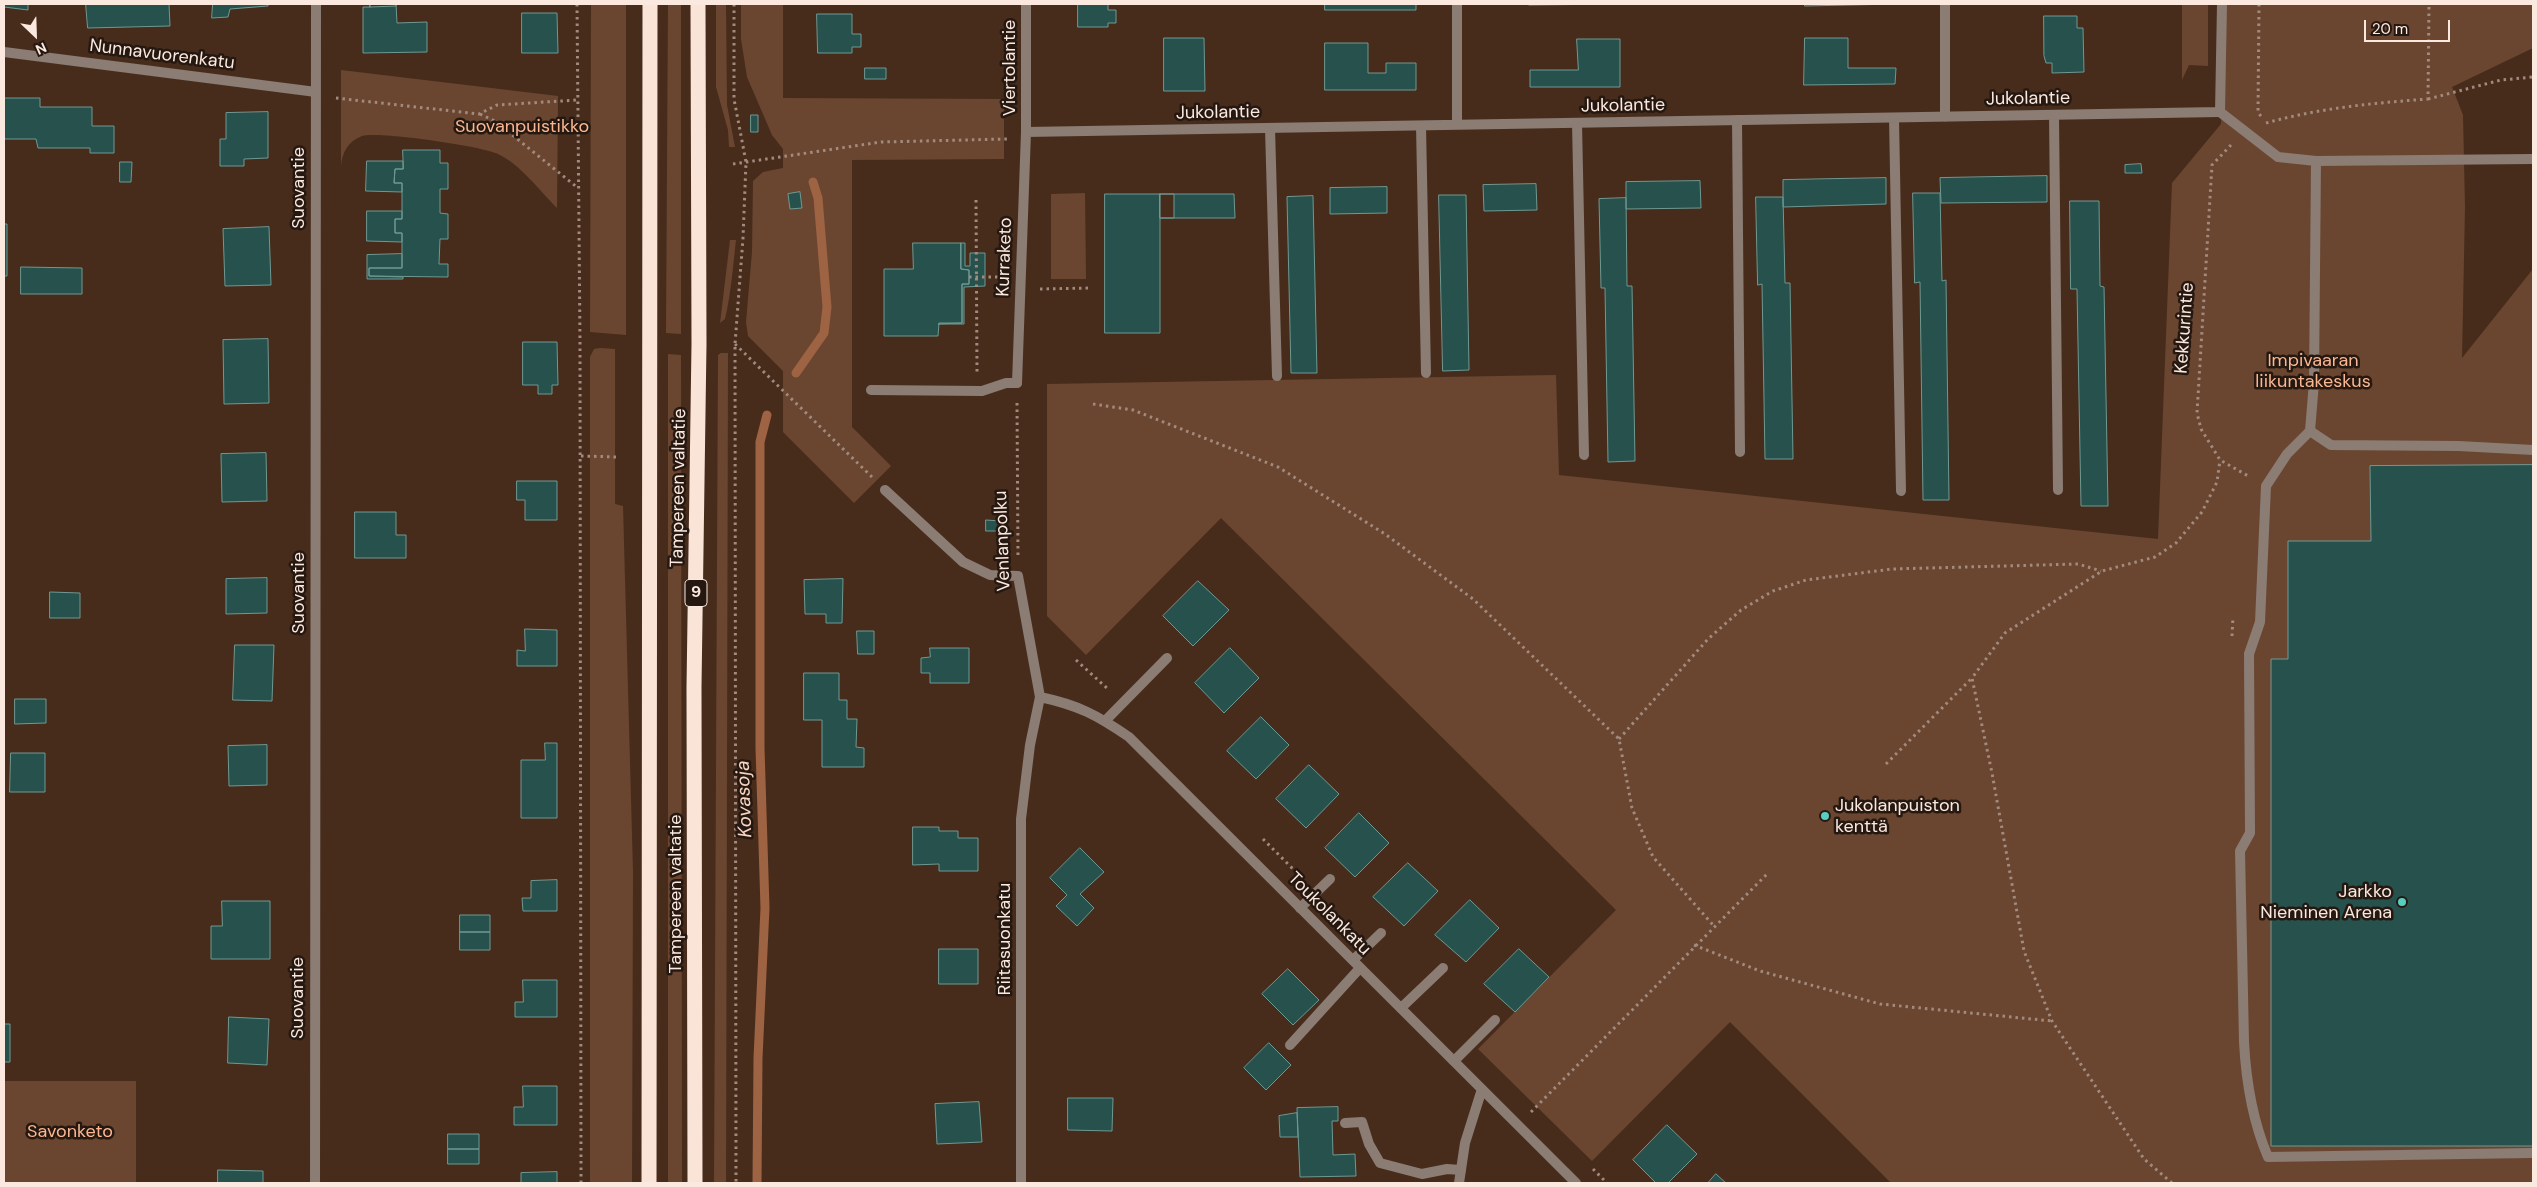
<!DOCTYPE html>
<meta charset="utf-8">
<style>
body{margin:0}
#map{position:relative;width:2537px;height:1187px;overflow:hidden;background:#472c1c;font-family:"DM Sans",sans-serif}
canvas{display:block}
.frame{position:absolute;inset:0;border:5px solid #fbe8de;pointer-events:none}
.north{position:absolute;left:10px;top:10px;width:50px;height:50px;-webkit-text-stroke:4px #251811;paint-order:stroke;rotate:156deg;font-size:14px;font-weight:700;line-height:20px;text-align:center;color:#fbe8de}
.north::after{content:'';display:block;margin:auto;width:18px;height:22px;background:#fbe8de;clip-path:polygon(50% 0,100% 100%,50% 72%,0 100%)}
.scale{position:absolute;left:2364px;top:20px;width:86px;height:22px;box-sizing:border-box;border:2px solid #fbe8de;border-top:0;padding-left:6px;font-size:15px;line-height:18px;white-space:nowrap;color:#fbe8de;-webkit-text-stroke:4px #251811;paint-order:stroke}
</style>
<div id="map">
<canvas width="2537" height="1187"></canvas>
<div class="frame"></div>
<div class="north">N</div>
<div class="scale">20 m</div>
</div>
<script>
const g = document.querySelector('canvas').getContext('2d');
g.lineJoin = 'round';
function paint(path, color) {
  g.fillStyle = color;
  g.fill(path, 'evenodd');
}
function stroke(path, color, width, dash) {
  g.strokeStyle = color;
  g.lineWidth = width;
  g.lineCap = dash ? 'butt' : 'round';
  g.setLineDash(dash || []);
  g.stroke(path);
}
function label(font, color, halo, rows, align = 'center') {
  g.font = font + ' "DM Sans",sans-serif';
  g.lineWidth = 5;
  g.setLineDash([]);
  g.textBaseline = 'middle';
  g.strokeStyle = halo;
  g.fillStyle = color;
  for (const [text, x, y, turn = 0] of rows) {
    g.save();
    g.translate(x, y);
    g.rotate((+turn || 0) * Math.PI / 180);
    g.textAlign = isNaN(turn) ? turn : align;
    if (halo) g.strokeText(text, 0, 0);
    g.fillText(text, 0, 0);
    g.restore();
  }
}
const green = new Path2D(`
 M 591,4 L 626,4 L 626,335 L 590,332 Z
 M 668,4 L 681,4 L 681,334 L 666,333 Z
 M 716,4 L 726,4 L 727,105 L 735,147 L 729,147 L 728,130 L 716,87 Z
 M 741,4 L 783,4 L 783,98 L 1004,99 L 1004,159 L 852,160 L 852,427 L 891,466 L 854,503 L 783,432 L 783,371 L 748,336 L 746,322 L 752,252 L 753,181 L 763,172 L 783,168 L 783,149 L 772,135 L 747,77 L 741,39 Z
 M 2182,4 L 2208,4 L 2208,66 L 2189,65 L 2182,80 Z
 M 2226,4 L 2533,4 L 2533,48 L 2452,87 L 2463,115 L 2465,207 L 2462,358 L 2533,269 L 2533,1183 L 1891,1183 L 1730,1022 L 1592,1161 L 1478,1049 L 1616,910 L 1221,518 L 1086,655 L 1047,616 L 1047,384 L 1556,375 L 1559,475 L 2158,539 L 2172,183 L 2221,124 Z
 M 341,70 L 558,96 L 557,208 C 539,190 521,165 498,154 C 482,146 377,131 362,136 C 348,141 342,153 341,166 Z
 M 1085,193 L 1086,279 L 1051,279 L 1051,194 Z
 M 730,240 L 736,240 C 733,266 731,294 725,319 L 720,323 Z
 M 600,348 L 615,349 L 615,504 L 623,506 L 633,872 L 632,1183 L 590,1183 L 590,357 L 594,349 Z
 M 721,353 L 728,353 L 726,1183 L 714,1183 L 718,355 Z
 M 668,354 L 681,355 L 682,1183 L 668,1183 Z
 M 4,1081 L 136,1081 L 136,1183 L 4,1183 Z`);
const stream = new Path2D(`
 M 796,373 L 824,333 L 827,307 L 818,198 L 813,182
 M 757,1183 L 758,1058 L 765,908 L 760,748 L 760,442 L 767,415`);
const building = new Path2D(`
 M 4,4 L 28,4 L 28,10 L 4,7 Z
 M 86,4 L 169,4 L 170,26 L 88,28 Z
 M 213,4 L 268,4 L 268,6 L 230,9 L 228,17 L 212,18 Z
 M 370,4 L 396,4 L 397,23 L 427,22 L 427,52 L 363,53 L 363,7 L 370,7 Z
 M 370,4 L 396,4 L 396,6 L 370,7 Z
 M 1078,4 L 1108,4 L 1108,10 L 1116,10 L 1116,23 L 1108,23 L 1108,27 L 1078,27 Z
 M 1325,4 L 1416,4 L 1416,10 L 1325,10 Z
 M 1529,4 L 1620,4 L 1529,5 Z
 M 1805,4 L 1896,4 L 1805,6 Z
 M 522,13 L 557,13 L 558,53 L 522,53 Z
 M 817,14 L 852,14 L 852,34 L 861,34 L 861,47 L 852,47 L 852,53 L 818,53 Z
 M 2044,16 L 2077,16 L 2077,28 L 2083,28 L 2084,72 L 2052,73 L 2052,63 L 2046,63 L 2044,56 Z
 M 1164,38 L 1204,38 L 1205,91 L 1164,91 Z
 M 1805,38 L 1848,38 L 1848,68 L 1896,68 L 1895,84 L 1804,85 Z
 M 1577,39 L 1620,39 L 1620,87 L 1530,87 L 1530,70 L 1578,70 Z
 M 1325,43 L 1368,43 L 1368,73 L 1386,73 L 1386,63 L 1416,63 L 1416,90 L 1325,90 Z
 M 865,68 L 886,68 L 886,79 L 865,79 Z
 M 4,98 L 40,98 L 40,107 L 92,107 L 92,126 L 114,126 L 114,153 L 90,153 L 90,148 L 38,148 L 36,139 L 4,139 Z
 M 268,112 L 268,158 L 244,159 L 244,166 L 220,166 L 220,139 L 226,139 L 226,113 Z
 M 751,115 L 758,115 L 758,132 L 751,132 Z
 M 403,150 L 440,150 L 440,163 L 448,163 L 448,189 L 440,189 L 440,213 L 448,214 L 448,239 L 440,239 L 439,264 L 448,264 L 448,277 L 369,276 L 369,268 L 402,268 L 402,233 L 395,233 L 395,219 L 402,219 L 402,183 L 394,183 L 395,169 L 403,169 Z
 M 367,161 L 403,161 L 403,169 L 395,169 L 394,183 L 402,183 L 402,192 L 366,191 Z
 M 120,162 L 132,162 L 131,182 L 120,182 Z
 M 2141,164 L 2142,173 L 2125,173 L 2125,165 Z
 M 2047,176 L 2047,202 L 1941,203 L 1940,178 Z
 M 1886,178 L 1886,204 L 1783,207 L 1783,180 Z
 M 1700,181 L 1701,208 L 1626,209 L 1626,182 Z
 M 1536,184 L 1537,210 L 1484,211 L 1483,185 Z
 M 1387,187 L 1387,213 L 1330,214 L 1330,188 Z
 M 800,192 L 802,208 L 790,209 L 788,194 Z
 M 1913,193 L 1940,193 L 1942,281 L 1946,280 L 1949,500 L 1923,500 L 1920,282 L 1915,283 Z
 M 1105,194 L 1160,194 L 1160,333 L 1105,333 Z
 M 1160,194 L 1234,194 L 1235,218 L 1160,218 Z
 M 1160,194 L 1174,194 L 1174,218 L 1160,218 Z
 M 1439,195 L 1466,195 L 1469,370 L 1443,371 Z
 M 1313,196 L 1317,373 L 1291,373 L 1287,197 Z
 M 1756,197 L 1783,197 L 1785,283 L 1790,283 L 1793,459 L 1765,459 L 1762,284 L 1758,285 Z
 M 1626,198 L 1627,286 L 1632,286 L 1635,461 L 1608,462 L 1605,288 L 1601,288 L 1599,199 Z
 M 2070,201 L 2099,201 L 2100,286 L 2104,287 L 2108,506 L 2081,506 L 2077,289 L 2071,289 Z
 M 367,211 L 402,211 L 402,219 L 395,219 L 395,233 L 402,233 L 402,242 L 367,241 Z
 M 4,224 L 7,224 L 7,276 L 4,276 Z
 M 269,227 L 271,285 L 225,286 L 223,229 Z
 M 913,243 L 961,243 L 961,269 L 969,270 L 969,284 L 962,284 L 962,323 L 939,323 L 938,336 L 884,336 L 884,269 L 913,269 Z
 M 961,243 L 965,243 L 965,266 L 970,266 L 970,253 L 985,253 L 985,286 L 964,287 L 964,324 L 938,324 L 962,323 L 962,284 L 969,284 L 969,270 L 961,269 Z
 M 402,254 L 402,268 L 369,268 L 369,276 L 403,277 L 403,279 L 367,279 L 367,255 Z
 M 21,267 L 82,268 L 82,294 L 21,294 Z
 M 268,339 L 269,403 L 224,404 L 223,340 Z
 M 523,342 L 557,342 L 558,385 L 552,385 L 552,394 L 538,394 L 538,385 L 523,385 Z
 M 266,453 L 267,501 L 222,502 L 221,454 Z
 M 2533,465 L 2533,1146 L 2271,1146 L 2271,659 L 2288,659 L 2288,541 L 2371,541 L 2370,466 Z
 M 517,481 L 557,481 L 557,520 L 525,520 L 525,500 L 517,500 Z
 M 355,512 L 396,512 L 396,535 L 406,535 L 406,558 L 355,558 Z
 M 986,520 L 1000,521 L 999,531 L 986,531 Z
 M 267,578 L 267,613 L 226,614 L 226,579 Z
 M 843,579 L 842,623 L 826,623 L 826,614 L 805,614 L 804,580 Z
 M 1198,581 L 1229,610 L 1193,646 L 1163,616 Z
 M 50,592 L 80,593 L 80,618 L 50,618 Z
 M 525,629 L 557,630 L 557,666 L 517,666 L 517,650 L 525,651 Z
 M 857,631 L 874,631 L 874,654 L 858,654 Z
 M 235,645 L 274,645 L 272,701 L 233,700 Z
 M 930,648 L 969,648 L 969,683 L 930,683 L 930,673 L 921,673 L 921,658 L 930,657 Z
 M 1230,648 L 1259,678 L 1224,713 L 1195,683 Z
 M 804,673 L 839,673 L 839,700 L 847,700 L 847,719 L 857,719 L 856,747 L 864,748 L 864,767 L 822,767 L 822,720 L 804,720 Z
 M 15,699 L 46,699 L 46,723 L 15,724 Z
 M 1261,717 L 1289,745 L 1256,779 L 1227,751 Z
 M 545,743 L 557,743 L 557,818 L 521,818 L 521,760 L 545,760 Z
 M 267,745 L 267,785 L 229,786 L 228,746 Z
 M 11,753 L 45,753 L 45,792 L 10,792 Z
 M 1309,765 L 1339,794 L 1306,828 L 1276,799 Z
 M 1359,813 L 1389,843 L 1355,877 L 1325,848 Z
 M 913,827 L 939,827 L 939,831 L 958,831 L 958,838 L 978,838 L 978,871 L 939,871 L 939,864 L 913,865 Z
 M 1080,848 L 1104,872 L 1080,894 L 1094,908 L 1077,926 L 1056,906 L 1067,895 L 1050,878 Z
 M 1408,863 L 1438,891 L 1404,926 L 1373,897 Z
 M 557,880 L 557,911 L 523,911 L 522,898 L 531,898 L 531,881 Z
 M 1470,900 L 1499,928 L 1466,962 L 1435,935 Z
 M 222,901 L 270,901 L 270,959 L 211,959 L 211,926 L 222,926 Z
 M 460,915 L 490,915 L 490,932 L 460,932 Z
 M 460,932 L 490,932 L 490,950 L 460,950 Z
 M 939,949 L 978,949 L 978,984 L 939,984 Z
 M 1519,949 L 1549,977 L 1515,1012 L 1484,984 Z
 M 1288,969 L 1319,1000 L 1293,1025 L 1262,994 Z
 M 523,980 L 557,980 L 557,1017 L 515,1017 L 515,1002 L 523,1002 Z
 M 229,1017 L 269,1019 L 267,1065 L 228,1063 Z
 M 4,1024 L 10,1024 L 10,1062 L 4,1062 Z
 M 1269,1043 L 1291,1065 L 1266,1090 L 1244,1068 Z
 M 523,1086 L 557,1086 L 557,1125 L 514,1125 L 514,1107 L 523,1107 Z
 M 1068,1098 L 1113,1098 L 1112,1131 L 1068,1130 Z
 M 979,1102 L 982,1142 L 937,1144 L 935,1104 Z
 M 1338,1107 L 1338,1121 L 1332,1121 L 1333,1155 L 1355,1154 L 1356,1176 L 1300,1177 L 1297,1108 Z
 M 1297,1113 L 1298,1137 L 1280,1137 L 1279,1116 Z
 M 1667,1125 L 1697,1154 L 1668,1183 L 1656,1183 L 1633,1160 Z
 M 448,1134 L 479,1134 L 479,1149 L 448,1149 Z
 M 448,1149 L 479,1149 L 479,1164 L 448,1164 Z
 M 218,1170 L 263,1171 L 263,1183 L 218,1183 Z
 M 557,1172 L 557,1183 L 521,1183 L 521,1173 Z
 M 1716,1174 L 1726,1183 L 1708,1183 Z`);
const path = new Path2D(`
 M 577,4 L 580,342 L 581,1183
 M 734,4 L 734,99 L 746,162 L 743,238 L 735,344 L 736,1183
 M 2259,4 L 2258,112 L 2263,119
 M 336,98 L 479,114 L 497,105 L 577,100
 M 2428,99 L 2501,80 L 2533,77
 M 480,114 L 495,121 L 578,188
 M 2266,123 C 2320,108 2373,103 2428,99 L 2429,4
 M 2231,145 L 2212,165 L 2197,413 L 2201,429 L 2220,460 L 2250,477
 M 733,164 L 881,142 L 1007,139
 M 976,200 L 977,372
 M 969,277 L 1001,277
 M 1040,289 L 1092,288
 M 735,344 L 872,477
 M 1017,403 L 1018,557
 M 1093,404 L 1133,410 L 1278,467 L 1385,534 L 1473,599 L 1619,739 L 1632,808 L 1653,857 L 1713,925
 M 581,456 L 618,457
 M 2232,636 L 2233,617
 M 1076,660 L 1109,690
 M 1619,739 L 1708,639 L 1741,610 L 1773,591 L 1806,580 L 1892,569 L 2078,564 L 2101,571
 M 1886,764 L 1971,679
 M 1263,839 L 1294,870
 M 1694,945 L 1760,971 L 1880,1004 L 2052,1021
 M 1531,1112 L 1768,873
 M 1593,1169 L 1607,1183
 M 2172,1183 L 2144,1159 L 2052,1021 L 2024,951 L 1992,773 L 1972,678 L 2005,633 L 2102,571 L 2155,557 L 2176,543 L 2202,512 L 2217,482 L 2220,460`);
const lane = new Path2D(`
 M 2220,112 L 2278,157 L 2316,161 L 2533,159
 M 2054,115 L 2058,490
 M 1894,118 L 1901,491
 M 1737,120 L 1740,452
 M 1577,123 L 1584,455
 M 1421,126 L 1426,373
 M 1270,128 L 1277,376
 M 2316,161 L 2314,382 L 2310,431 L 2287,454 L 2266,486 L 2260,622 L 2249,654 L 2250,833 L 2240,851 L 2244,1042 C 2246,1080 2253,1122 2268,1157 L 2531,1153
 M 871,390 L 982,391 L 1006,383 L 1017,383
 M 2310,431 L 2331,445 L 2459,446 L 2533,450
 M 1105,721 L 1167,658
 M 1300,908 L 1330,879
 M 1353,960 L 1381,933
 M 1401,1008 L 1443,968
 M 1290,1045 L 1360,968
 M 1454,1061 L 1495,1020
 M 1345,1123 L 1362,1122 L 1369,1144 L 1380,1163 L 1422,1174 L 1447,1169 L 1461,1170`);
const street = new Path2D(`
 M 4,52 L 316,92
 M 1945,117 L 1945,4
 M 1457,125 L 1457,4
 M 1026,132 L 2220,112 L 2222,4
 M 1017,383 L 1026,132 L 1026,4
 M 885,490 L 963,562 L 990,575 L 1018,576 L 1040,697 L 1030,745 L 1021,819 L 1021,1183
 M 1040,697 C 1078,705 1097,715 1129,737 L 1576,1183
 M 315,1183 L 316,4
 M 1459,1183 L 1465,1143 L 1482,1089`);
const highway = new Path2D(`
 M 649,1183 L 650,4
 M 695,1183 L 694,687 L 699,344 L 698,4`);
const markers = [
 [1825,816,5,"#58cec0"],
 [2402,902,5,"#58cec0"]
];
const shields = [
 [696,593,22]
];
const shieldNames = [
 ["9",696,593]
];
const streetNames = [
 ["Nunnavuorenkatu",162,55,7],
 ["Viertolantie",1010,68,-90],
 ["Jukolantie",2028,99,-1],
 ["Jukolantie",1623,106,-1],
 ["Jukolantie",1218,113,-1],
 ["Suovantie",299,188,-90],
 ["Kurraketo",1005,257,-88],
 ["Kekkurintie",2185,328,-86],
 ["Tampereen valtatie",679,488,-89],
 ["Venlanpolku",1003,541,-92],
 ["Suovantie",299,593,-90],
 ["Tampereen valtatie",676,894,-90],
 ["Toukolankatu",1329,914,45],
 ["Riitasuonkatu",1005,939,-90],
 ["Suovantie",298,998,-90]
];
const parkNames = [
 ["Suovanpuistikko",522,127],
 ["Impivaaran",2313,361],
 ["liikuntakeskus",2313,382],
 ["Savonketo",70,1132]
];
const poiNames = [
 ["Jukolanpuiston",1835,806],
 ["kenttä",1835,827],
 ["Jarkko",2392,892,"right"],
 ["Nieminen Arena",2392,913,"right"]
];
const waterNames = [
 ["Kovasoja",745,799,-92]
];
paint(green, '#6a4631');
stroke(stream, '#9d6342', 9);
paint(building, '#27514c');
stroke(building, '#6e9993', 1);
stroke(path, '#a28b7e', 3, [2.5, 4]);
stroke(lane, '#8b7c74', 10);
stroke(street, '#8b7c74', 10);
stroke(highway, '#fae4d8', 15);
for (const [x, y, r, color] of markers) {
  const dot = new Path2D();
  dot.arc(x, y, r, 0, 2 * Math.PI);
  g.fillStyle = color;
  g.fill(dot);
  stroke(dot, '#251811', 2);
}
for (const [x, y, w] of shields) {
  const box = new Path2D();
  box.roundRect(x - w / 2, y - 13.5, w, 27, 4);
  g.fillStyle = '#251811';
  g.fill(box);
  stroke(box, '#fbe8de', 1);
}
label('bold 16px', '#fbe8de', null, shieldNames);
label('18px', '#fbe8de', '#251811', streetNames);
label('18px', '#fbb791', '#251811', parkNames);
label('18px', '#fbe8de', '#251811', poiNames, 'left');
label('italic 19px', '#f8d4c1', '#251811', waterNames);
</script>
